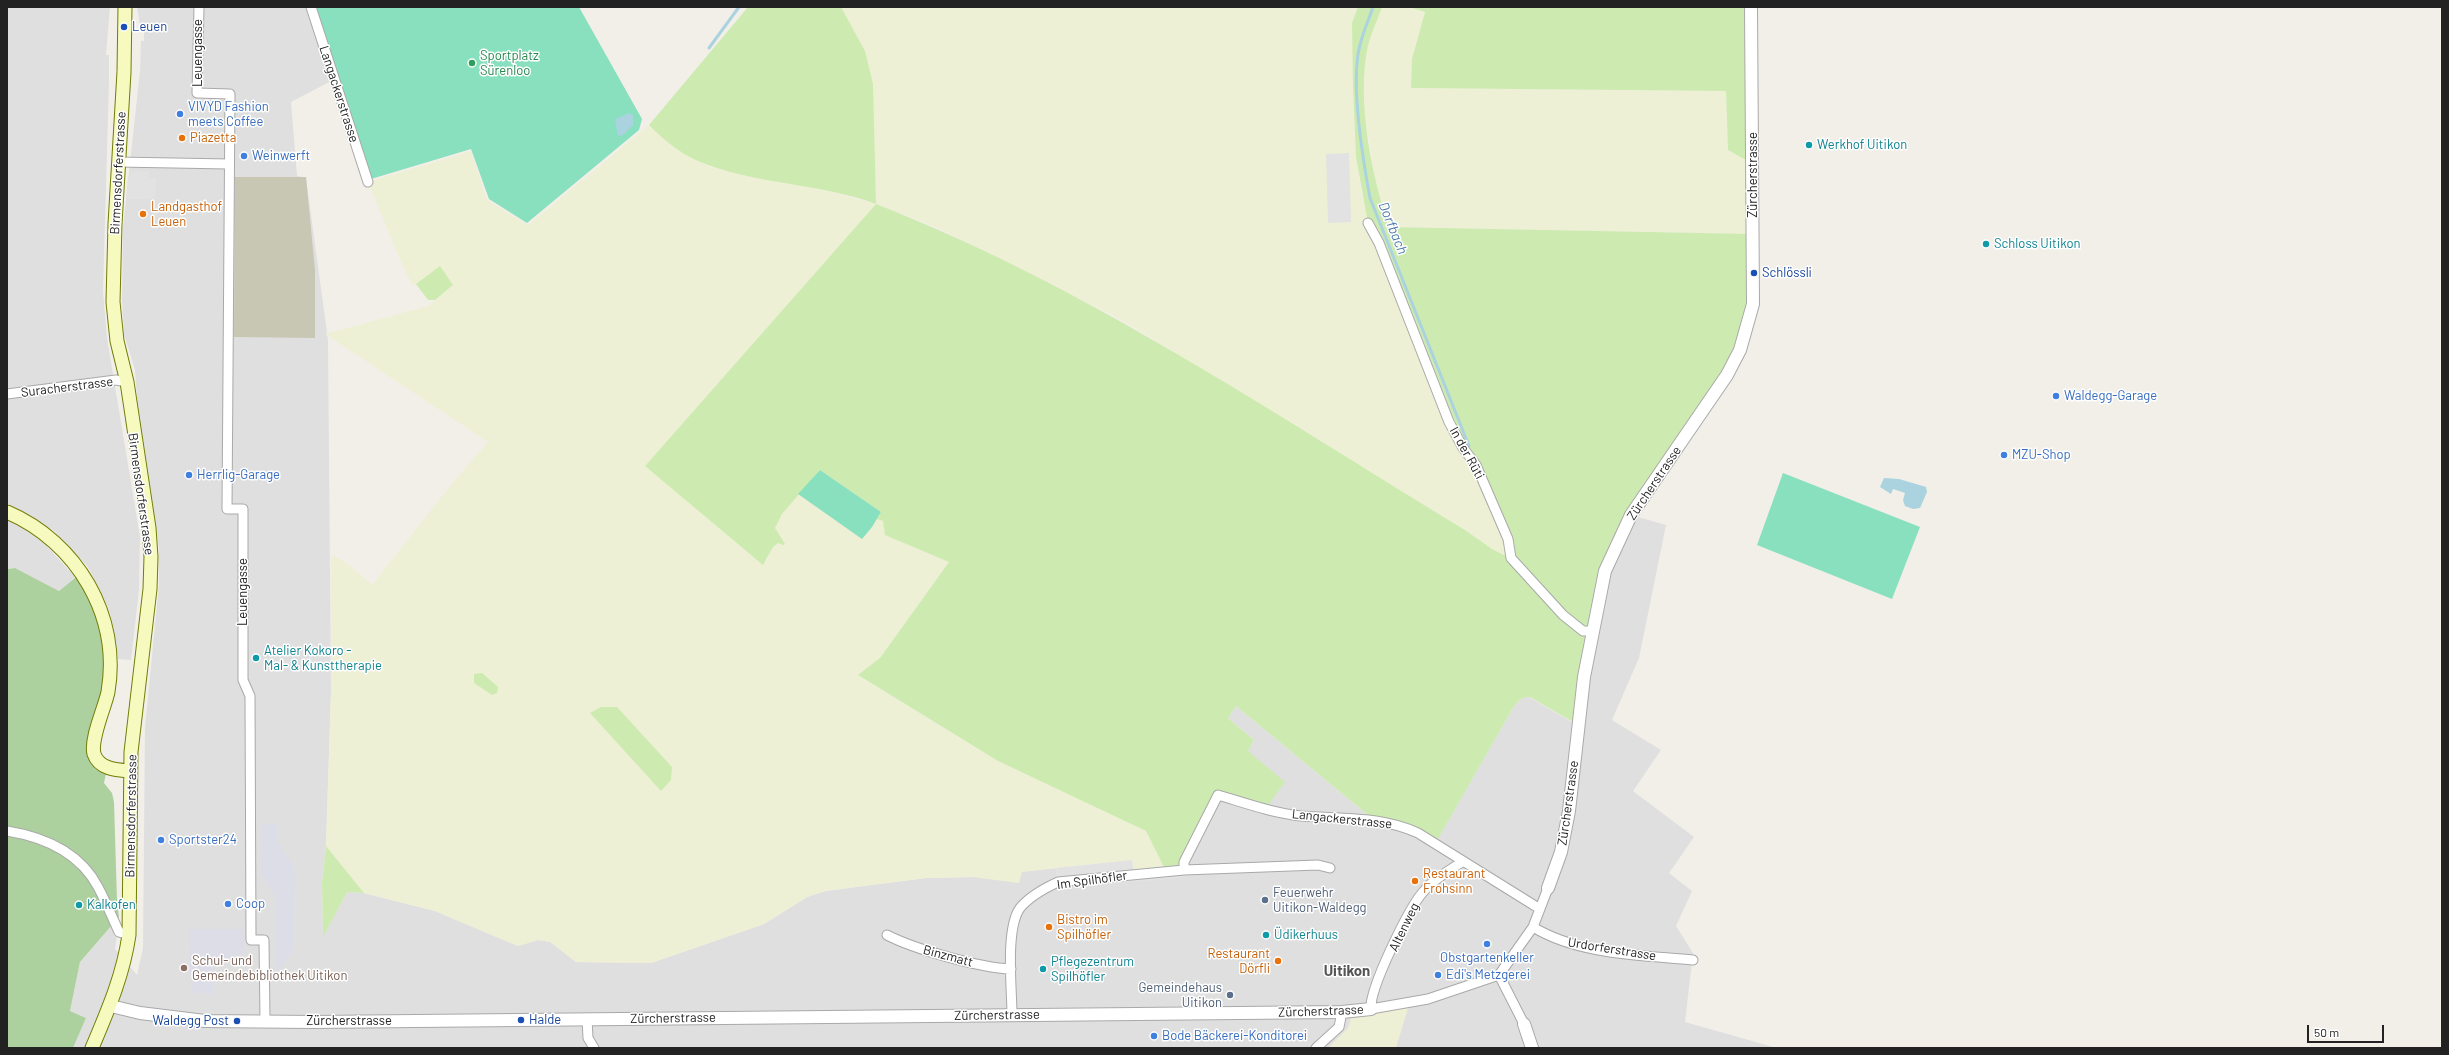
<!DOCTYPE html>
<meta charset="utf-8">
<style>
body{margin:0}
#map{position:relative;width:2449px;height:1055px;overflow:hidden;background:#f2efe9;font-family:Barlow,sans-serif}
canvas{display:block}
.frame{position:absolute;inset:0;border:8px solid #222;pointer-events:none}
.scale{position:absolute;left:2307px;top:1025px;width:77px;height:18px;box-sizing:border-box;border:2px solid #222;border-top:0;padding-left:5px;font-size:12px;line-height:14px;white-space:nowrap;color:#222;-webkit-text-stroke:3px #fff;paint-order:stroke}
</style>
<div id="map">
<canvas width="2449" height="1055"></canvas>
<div class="frame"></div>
<div class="scale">50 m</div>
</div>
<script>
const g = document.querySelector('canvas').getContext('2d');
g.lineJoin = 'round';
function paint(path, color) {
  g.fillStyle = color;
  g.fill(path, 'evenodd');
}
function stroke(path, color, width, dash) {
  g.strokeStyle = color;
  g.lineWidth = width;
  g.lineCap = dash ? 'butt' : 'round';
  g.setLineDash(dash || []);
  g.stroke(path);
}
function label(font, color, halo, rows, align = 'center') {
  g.font = font + ' Barlow,sans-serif';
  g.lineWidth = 3;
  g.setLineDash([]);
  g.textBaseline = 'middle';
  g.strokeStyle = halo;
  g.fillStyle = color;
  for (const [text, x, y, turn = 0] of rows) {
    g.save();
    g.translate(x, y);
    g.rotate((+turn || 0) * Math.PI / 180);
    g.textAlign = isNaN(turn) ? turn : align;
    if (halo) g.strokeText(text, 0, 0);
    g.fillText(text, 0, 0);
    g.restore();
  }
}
const residential = new Path2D(`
 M 7,7 L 110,7 L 106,55 L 109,55 L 109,82 L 103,291 L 107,338 L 140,537 L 139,590 L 131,660 L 118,659 L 113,625 L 108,607 L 88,567 L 54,531 L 7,503 Z
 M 137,7 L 307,7 L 331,81 L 291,102 L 297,176 L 306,178 L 328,340 L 331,692 L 326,846 L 322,882 L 323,936 L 347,892 L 364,893 L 435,911 L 518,946 L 538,940 L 551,942 L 576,962 L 651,963 L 764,924 L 807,897 L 825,891 L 926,878 L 972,877 L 1056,868 L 1058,882 L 1184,862 L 1254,740 L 1228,718 L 1236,706 L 1374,820 L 1435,843 L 1514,706 L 1522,698 L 1529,697 L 1577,725 L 1597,601 L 1631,515 L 1666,525 L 1639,658 L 1612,720 L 1661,750 L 1633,791 L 1694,837 L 1669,873 L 1692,891 L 1676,926 L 1693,953 L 1685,1022 L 1777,1048 L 73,1048 L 86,1018 L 70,1011 L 80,962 L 112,925 L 117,935 L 115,949 L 137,975 L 143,948 L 145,727 L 159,585 L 159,548 L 138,412 L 135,370 L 124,334 L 122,300 L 123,227 L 140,71 L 141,41 L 144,41 L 144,32 L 141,31 Z
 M 7,520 L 27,531 L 46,545 L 75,577 L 59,591 L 15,568 L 7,569 Z`);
const construction = new Path2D(`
 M 235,177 L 306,177 L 315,270 L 315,338 L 234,337 Z`);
const farmland = new Path2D(`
 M 841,7 L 1409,7 L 1425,12 L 1412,59 L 1411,88 L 1726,91 L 1728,150 L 1753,164 L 1753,234 L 1389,227 L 1376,186 L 1368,134 L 1353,89 L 1356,157 L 1362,195 L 1476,465 L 1511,558 L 1492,549 L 1465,530 L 1120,319 L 938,228 L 876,204 L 645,466 L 766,562 L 773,547 L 778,543 L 775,528 L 782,514 L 820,470 L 881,512 L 877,518 L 883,521 L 885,526 L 949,562 L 880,658 L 859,676 L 998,761 L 1146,831 L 1166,871 L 1134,874 L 1132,860 L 1022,872 L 1019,883 L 972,877 L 926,878 L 825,891 L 807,897 L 764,924 L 651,963 L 576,962 L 550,942 L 538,940 L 518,946 L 435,911 L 364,893 L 326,846 L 331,692 L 331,556 L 337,557 L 354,569 L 372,585 L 450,486 L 488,442 L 325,334 L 428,306 L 453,285 L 416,284 L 413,286 L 403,267 L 368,182 L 471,151 L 487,200 L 528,225 L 649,125 L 676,149 L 697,161 L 721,170 L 832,192 L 876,204 L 865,51 Z
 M 1408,1008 L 1396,1048 L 1328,1048 L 1348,1028 L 1352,1015 Z`);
const grass = new Path2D(`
 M 748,7 L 841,7 L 865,51 L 873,84 L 876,204 C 1086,286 1274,414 1465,530 L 1492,549 L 1510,558 L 1508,539 L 1463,448 L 1368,223 L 1356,157 L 1353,88 L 1352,23 L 1358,7 L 1382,7 C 1377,21 1370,36 1367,50 C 1357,104 1372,176 1389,227 L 1753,234 L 1754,273 L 1740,350 L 1631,515 L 1605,571 L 1578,725 L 1530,697 L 1522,698 L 1514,706 L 1435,844 L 1374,820 L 1236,706 L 1228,718 L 1254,740 L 1248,751 L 1285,782 L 1266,808 L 1218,795 L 1184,870 L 1166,871 L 1146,831 L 998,761 L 858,675 L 880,658 L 949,562 L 885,535 L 883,521 L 877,519 L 881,512 L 820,470 L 782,514 L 775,528 L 785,544 L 783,545 L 778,543 L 773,547 L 763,565 L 645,466 L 876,204 C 820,183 751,184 698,161 C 679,153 663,139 649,125 Z
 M 1409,7 L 1751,7 L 1753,164 L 1728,150 L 1726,91 L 1411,88 L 1412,59 L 1425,12 Z
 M 440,266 L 453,285 L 435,300 L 428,300 L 416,284 Z
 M 482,673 L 498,687 L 497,693 L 492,695 L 474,683 L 474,674 Z
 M 601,707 L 617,707 L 672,767 L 671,780 L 661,791 L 590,713 Z
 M 326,846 L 364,893 L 347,892 L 323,937 L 322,882 Z`);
const forest = new Path2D(`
 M 15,568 L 59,591 L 82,572 L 109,648 L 94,742 L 107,768 L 104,783 L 112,793 L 114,802 L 117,900 L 119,917 L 80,962 L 70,1011 L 86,1018 L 73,1048 L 7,1048 L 7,569 Z`);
const pitch = new Path2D(`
 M 315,7 L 579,7 L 642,119 L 639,130 L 527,223 L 489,199 L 471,149 L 371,179 Z
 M 820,470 L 881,512 L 872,527 L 862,539 L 798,494 Z
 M 1783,473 L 1920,527 L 1892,599 L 1757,545 Z`);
const parking = new Path2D(`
 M 1349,153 L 1351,222 L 1328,223 L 1326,154 Z
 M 137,171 L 149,171 L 149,178 L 156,178 L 155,199 L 126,199 L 128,177 L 131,173 Z
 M 1132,860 L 1134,874 L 1058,882 L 1056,868 Z
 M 1185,875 L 1185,878 L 1107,884 L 1107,881 Z
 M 1200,979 L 1206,985 L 1207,995 L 1200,1002 L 1186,1001 L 1191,995 L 1187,989 L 1182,990 L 1177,983 Z`);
const plaza = new Path2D(`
 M 262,824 L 277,824 L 277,841 L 292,863 L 295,872 L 294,949 L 276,974 L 276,898 L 261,873 Z
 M 189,929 L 244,929 L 244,954 L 233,955 L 233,958 L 213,958 L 213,994 L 192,992 L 193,975 L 190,974 Z`);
const water = new Path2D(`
 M 629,113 L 633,115 L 633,125 L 623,135 L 618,136 L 615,119 Z
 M 1884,478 L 1899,479 L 1926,487 L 1927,492 L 1920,508 L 1913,509 L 1905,506 L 1903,500 L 1905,493 L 1893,489 L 1891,494 L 1880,487 Z`);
const stream = new Path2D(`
 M 1373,7 C 1369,19 1363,32 1360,45 C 1350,82 1363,160 1370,198 L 1469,446
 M 709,48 L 739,7`);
const minor = new Path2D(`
 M 199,7 L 197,93 L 230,94 L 227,509 L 243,509 L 243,680 L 250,696 L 251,940 L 264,940 L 265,1021
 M 311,7 L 368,182
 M 118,162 L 229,164
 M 1368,223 L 1379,243 L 1449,422 L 1463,448 L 1476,465 L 1508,539 L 1511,558 L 1563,615 L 1583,631 L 1592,631
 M 7,394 L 116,380 L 127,382
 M 7,831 C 44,837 80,853 98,887 C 106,902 112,917 119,932 L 129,935
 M 1462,862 C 1449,871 1433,879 1423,892 C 1409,908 1369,989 1371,1009 L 1428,999 L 1499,975 L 1533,927 L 1548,888
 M 1184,870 L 1184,862 L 1218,795 C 1245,803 1273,813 1301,816 C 1342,819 1381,816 1418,833 L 1540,909
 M 1533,927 C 1579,955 1641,955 1693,960
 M 887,935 C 914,949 980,968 1011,969
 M 1499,975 L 1524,1024
 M 1012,1015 C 1012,989 1005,929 1020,908 C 1029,897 1045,888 1058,882 L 1184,870 L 1318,865 L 1330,868
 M 587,1019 L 588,1038 L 594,1048
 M 1316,1048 L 1339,1027 L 1342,1012`);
const tertiary = new Path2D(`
 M 1548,888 L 1561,852 L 1569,811 L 1584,677 L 1605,571 L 1631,515 L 1727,375 L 1740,350 L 1753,304 L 1751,7
 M 111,1006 L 140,1013 L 205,1021 L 313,1022 L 1342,1012 L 1371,1009
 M 1524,1024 L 1532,1048`);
const secondary = new Path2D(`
 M 7,512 C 77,542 121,616 108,692 C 105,707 90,739 94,754 C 99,769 116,770 130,771
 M 92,1048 C 108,1010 123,976 129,935 L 131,752 L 150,589 L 151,557 L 149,528 L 127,382 L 117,341 L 113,302 L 115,224 L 124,72 L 125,7`);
const markers = [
 [124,27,4,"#1a4fb4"],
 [472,63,4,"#2e9e5b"],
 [180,114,4,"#3f7fe0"],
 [182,138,4,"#e8710a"],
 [1809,145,4,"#0f9aa8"],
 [244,156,4,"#3f7fe0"],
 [143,214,4,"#e8710a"],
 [1986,244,4,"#0f9aa8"],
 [1754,273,4,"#1a4fb4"],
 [2056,396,4,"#3f7fe0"],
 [2004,455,4,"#3f7fe0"],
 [189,475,4,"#3f7fe0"],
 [256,658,4,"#0f9aa8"],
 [161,840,4,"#3f7fe0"],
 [1415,881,4,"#e8710a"],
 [1265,900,4,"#5c6f8a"],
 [228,904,4,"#3f7fe0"],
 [79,905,4,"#0f9aa8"],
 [1049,927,4,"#e8710a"],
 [1266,935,4,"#0f9aa8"],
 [1487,944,4,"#3f7fe0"],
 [1278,961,4,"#e8710a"],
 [184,968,4,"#8d6e63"],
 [1043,969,4,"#0f9aa8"],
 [1438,975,4,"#3f7fe0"],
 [1230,995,4,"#5c6f8a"],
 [521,1020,4,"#1a4fb4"],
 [237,1021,4,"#1a4fb4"],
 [1154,1036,4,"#3f7fe0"]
];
const transitNames = [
 ["Leuen",132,27],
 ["Schlössli",1762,273],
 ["Halde",529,1020],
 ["Waldegg Post",229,1021,"right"]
];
const streetNames = [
 ["Leuengasse",198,53,-90],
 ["Langackerstrasse",339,94,72],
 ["Birmensdorferstrasse",118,173,-87],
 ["Zürcherstrasse",1753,175,-90],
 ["Suracherstrasse",67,387,-7],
 ["In der Rüti",1467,453,61],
 ["Zürcherstrasse",1654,483,-56],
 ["Birmensdorferstrasse",141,494,82],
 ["Leuengasse",243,592,-90],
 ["Zürcherstrasse",1568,803,-82],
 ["Birmensdorferstrasse",131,816,-89],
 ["Langackerstrasse",1342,819,6],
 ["Im Spilhöfler",1092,880,-8],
 ["Altenweg",1404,927,-64],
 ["Urdorferstrasse",1612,949,9],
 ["Binzmatt",948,956,15],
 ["Zürcherstrasse",1321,1011,-2],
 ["Zürcherstrasse",997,1015,-1],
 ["Zürcherstrasse",673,1018,-1],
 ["Zürcherstrasse",349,1021]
];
const leisureNames = [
 ["Sportplatz",480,56],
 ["Sürenloo",480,71]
];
const shopNames = [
 ["VIVYD Fashion",188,107],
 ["meets Coffee",188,122],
 ["Weinwerft",252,156],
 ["Waldegg-Garage",2064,396],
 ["MZU-Shop",2012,455],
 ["Herrlig-Garage",197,475],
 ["Sportster24",169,840],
 ["Coop",236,904],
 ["Obstgartenkeller",1487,958,"center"],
 ["Edi's Metzgerei",1446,975],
 ["Bode Bäckerei-Konditorei",1162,1036]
];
const foodNames = [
 ["Piazetta",190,138],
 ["Landgasthof",151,207],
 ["Leuen",151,222],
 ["Restaurant",1423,874],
 ["Frohsinn",1423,889],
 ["Bistro im",1057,920],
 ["Spilhöfler",1057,935],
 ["Restaurant",1270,954,"right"],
 ["Dörfli",1270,969,"right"]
];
const cultureNames = [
 ["Werkhof Uitikon",1817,145],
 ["Schloss Uitikon",1994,244],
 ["Atelier Kokoro -",264,651],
 ["Mal- & Kunsttherapie",264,666],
 ["Kalkofen",87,905],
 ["Üdikerhuus",1274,935],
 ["Pflegezentrum",1051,962],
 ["Spilhöfler",1051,977]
];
const serviceNames = [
 ["Feuerwehr",1273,893],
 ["Uitikon-Waldegg",1273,908],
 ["Gemeindehaus",1222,988,"right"],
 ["Uitikon",1222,1003,"right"]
];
const educationNames = [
 ["Schul- und",192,961],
 ["Gemeindebibliothek Uitikon",192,976]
];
const waterNames = [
 ["Dorfbach",1393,228,68]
];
const quarterNames = [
 ["Uitikon",1347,971]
];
paint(residential, '#e0dfdf');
paint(construction, '#c7c7b4');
paint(farmland, '#eef0d5');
paint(grass, '#cdebb0');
paint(forest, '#add19e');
paint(pitch, '#88e0be');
paint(parking, '#e2e2e2');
paint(plaza, '#dddde8');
paint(water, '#aad3df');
stroke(stream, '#aad3df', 3);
stroke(minor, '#a9a9a9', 11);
stroke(tertiary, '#a9a9a9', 14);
stroke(secondary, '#707d05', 15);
stroke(minor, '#fff', 9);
stroke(tertiary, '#fff', 12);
stroke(secondary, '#f7fabf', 13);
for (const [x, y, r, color] of markers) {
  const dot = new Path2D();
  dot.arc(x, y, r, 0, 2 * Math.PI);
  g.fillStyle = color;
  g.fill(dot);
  stroke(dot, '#fff', 1.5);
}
label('13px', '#164399', '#fff', transitNames, 'left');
label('13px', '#222', '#fff', streetNames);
label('13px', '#27864d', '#fff', leisureNames, 'left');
label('13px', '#366cbe', '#fff', shopNames, 'left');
label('13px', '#c56008', '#fff', foodNames, 'left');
label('13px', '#0d838f', '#fff', cultureNames, 'left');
label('13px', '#4e5e75', '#fff', serviceNames, 'left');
label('13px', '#785e54', '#fff', educationNames, 'left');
label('italic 14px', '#4a7aab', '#fff', waterNames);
label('bold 15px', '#555', '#fff', quarterNames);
</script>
